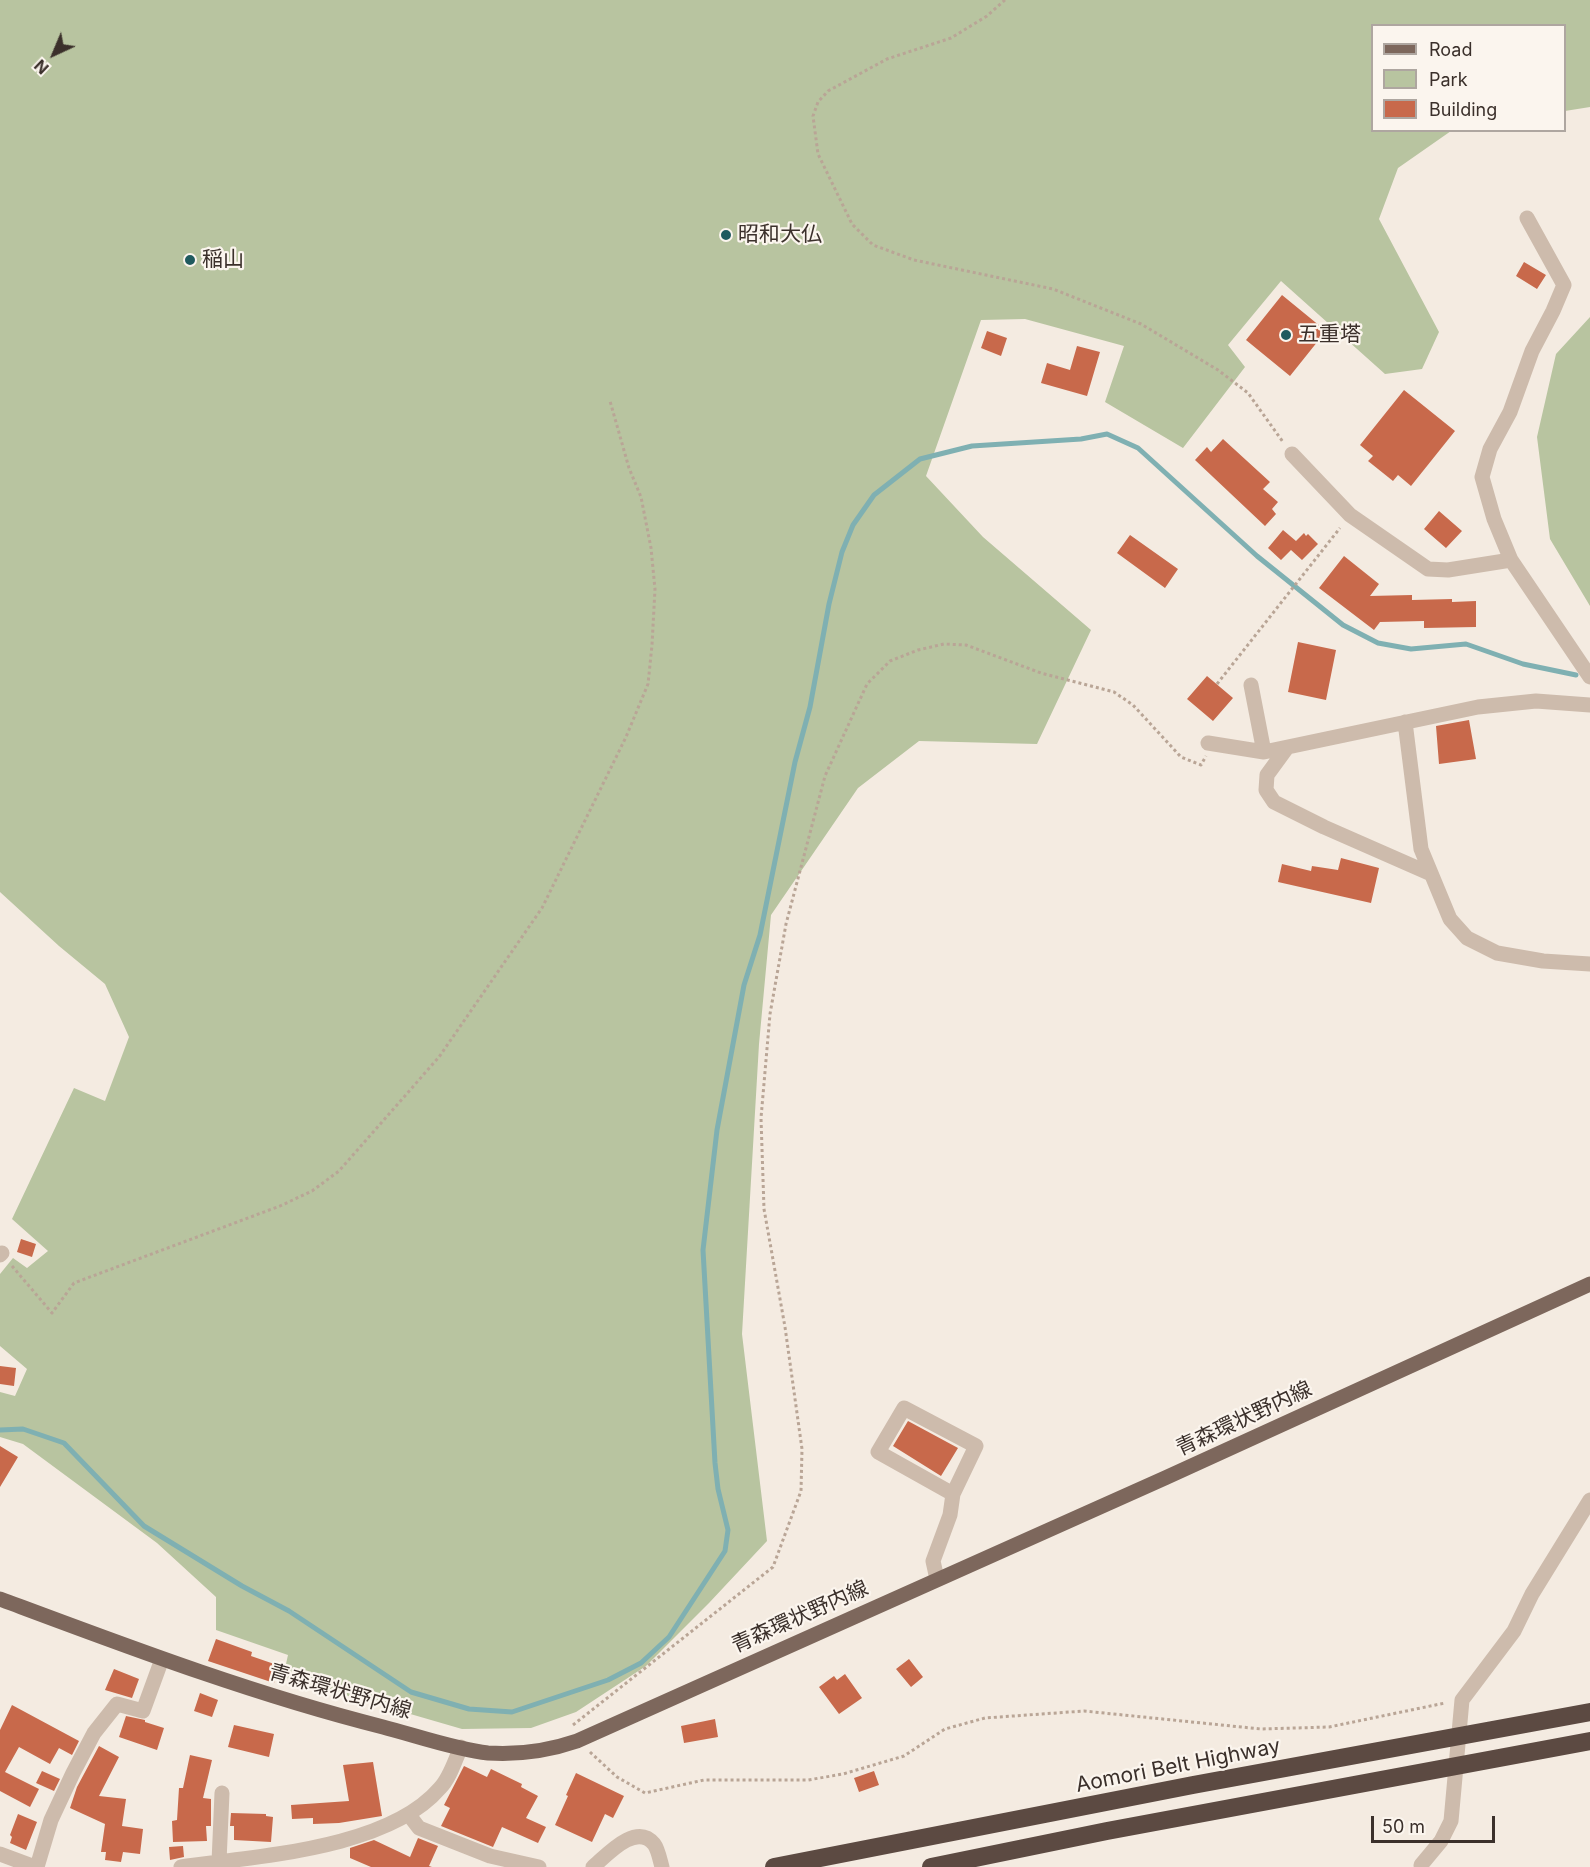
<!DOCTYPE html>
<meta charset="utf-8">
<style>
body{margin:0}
#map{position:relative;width:1590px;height:1867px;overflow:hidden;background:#f4ebe1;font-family:Inter,sans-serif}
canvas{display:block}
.legend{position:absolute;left:1371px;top:24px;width:195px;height:108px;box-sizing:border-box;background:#fbf5ee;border:2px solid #aea6a0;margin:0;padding:8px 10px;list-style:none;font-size:18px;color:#3b302b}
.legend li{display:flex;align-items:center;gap:12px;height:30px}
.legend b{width:30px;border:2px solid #aea6a0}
.north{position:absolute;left:24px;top:24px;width:60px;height:60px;-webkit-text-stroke:4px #fbf5ee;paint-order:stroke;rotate:224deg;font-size:16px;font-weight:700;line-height:24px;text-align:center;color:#3b302b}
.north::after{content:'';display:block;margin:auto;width:21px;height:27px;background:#3b302b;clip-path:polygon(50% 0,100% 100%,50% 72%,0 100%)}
.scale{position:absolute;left:1371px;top:1816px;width:124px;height:27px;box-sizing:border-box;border:3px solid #3b302b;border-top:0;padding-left:8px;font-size:18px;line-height:21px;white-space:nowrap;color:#3b302b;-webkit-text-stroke:4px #fbf5ee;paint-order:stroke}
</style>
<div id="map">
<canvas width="1590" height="1867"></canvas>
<ul class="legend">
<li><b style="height:8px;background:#7d675c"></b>Road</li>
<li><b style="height:16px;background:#b8c4a0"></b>Park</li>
<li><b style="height:16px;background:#c8694b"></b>Building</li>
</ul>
<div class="north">N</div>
<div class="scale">50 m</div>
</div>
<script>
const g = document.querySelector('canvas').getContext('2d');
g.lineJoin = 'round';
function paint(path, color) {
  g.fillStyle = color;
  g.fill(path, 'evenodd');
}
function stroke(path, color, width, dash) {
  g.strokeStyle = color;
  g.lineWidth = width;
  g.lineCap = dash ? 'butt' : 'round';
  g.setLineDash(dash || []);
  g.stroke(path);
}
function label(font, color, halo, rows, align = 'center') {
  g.font = font + ' Inter,"Noto Sans JP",sans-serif';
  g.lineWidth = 4.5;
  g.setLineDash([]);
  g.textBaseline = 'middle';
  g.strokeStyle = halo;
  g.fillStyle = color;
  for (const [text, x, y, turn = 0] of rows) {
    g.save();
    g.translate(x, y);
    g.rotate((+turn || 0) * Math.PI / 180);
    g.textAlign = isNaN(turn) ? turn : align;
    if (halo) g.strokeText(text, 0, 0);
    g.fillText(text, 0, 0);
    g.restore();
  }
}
const green = new Path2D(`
 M 0,0 L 1590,0 L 1590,107 L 1565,111 L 1564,26 L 1372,26 L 1372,130 L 1451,131 L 1398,168 L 1379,219 L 1439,332 L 1422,369 L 1385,374 L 1281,281 L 1228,345 L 1245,367 L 1183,448 L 1105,402 L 1124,346 L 1025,319 L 981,320 L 926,476 L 983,537 L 1091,630 L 1037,744 L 919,741 L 858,788 L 771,915 L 759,1044 L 742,1334 L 767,1541 L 709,1603 L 646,1666 L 576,1712 L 531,1728 L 462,1729 L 283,1677 L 288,1655 L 216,1630 L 216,1597 L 157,1543 L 23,1444 L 0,1437 L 0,1392 L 15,1396 L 27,1369 L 0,1346 L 0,1274 L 13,1258 L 27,1268 L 48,1251 L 12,1219 L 74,1088 L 105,1101 L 129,1037 L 105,984 L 59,946 L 0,892 Z
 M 1590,317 L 1590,606 L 1550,539 L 1537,437 L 1556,354 Z`);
const stream = new Path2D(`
 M 0,1430 L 23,1429 L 64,1443 L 144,1526 L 242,1586 L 289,1611 L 411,1692 L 469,1709 L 512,1712 L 608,1680 L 641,1663 L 669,1637 L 725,1551 L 728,1530 L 718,1489 L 715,1463 L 703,1250 L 717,1130 L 744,985 L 760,935 L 795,762 L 810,707 L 829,604 L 842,552 L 853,525 L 874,495 L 920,459 L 972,446 L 1081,439 L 1107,434 L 1138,448 L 1257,556 L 1343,625 L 1378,643 L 1411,649 L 1466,644 L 1523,664 L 1576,675`);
const building = new Path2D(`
 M 1524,262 L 1546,275 L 1537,289 L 1516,276 Z
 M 1282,295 L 1326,331 L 1290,376 L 1246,340 Z
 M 987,331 L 1007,338 L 1001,356 L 981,348 Z
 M 1077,346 L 1100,352 L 1087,396 L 1041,383 L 1047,363 L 1070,370 Z
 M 1404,390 L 1455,431 L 1411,486 L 1398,475 L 1393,481 L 1368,461 L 1373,456 L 1360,445 Z
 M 1223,439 L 1270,482 L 1263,489 L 1278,502 L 1272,509 L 1276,514 L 1265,526 L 1195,460 L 1207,447 L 1211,452 Z
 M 1439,511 L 1462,531 L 1446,548 L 1424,529 Z
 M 1283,530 L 1296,541 L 1304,533 L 1306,536 L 1308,534 L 1318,544 L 1302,560 L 1291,550 L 1281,560 L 1268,548 Z
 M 1130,535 L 1178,569 L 1165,588 L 1117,553 Z
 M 1344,556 L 1379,584 L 1370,596 L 1412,595 L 1412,600 L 1452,599 L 1452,602 L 1476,601 L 1476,627 L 1424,628 L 1424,621 L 1380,622 L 1374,630 L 1319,588 Z
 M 1298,642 L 1336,650 L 1326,700 L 1288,692 Z
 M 1207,676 L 1233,698 L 1213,721 L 1187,699 Z
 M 1469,720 L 1476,759 L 1439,764 L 1436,726 Z
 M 1341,858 L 1379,868 L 1371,903 L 1278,882 L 1282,864 L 1311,871 L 1312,866 L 1338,870 Z
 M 21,1239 L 36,1244 L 32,1257 L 17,1252 Z
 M 0,1366 L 16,1368 L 14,1386 L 0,1384 Z
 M 908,1421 L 958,1448 L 941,1476 L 893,1446 Z
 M 0,1446 L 18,1457 L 0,1487 Z
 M 216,1639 L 252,1652 L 251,1656 L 280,1666 L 274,1683 L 208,1661 Z
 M 909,1659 L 923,1677 L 911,1687 L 896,1669 Z
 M 114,1669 L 139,1679 L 132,1698 L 105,1690 Z
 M 845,1674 L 862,1698 L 839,1714 L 819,1687 L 834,1676 L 837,1680 Z
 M 200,1693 L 218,1700 L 212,1717 L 194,1711 Z
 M 12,1705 L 79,1741 L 72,1755 L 59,1748 L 50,1764 L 19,1747 L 5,1772 L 39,1789 L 30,1807 L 0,1791 L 0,1730 Z
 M 126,1716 L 145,1720 L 145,1722 L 164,1728 L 157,1750 L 119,1737 Z
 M 715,1719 L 718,1737 L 684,1743 L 681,1726 Z
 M 234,1725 L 274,1734 L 269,1757 L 228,1747 Z
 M 99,1746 L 119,1757 L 99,1796 L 126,1799 L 122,1826 L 143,1829 L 140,1854 L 123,1852 L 121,1862 L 105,1860 L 106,1852 L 101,1852 L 105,1824 L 70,1808 L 77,1787 Z
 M 190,1755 L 212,1760 L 203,1798 L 211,1799 L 211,1826 L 206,1826 L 207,1841 L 173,1842 L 172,1821 L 177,1820 L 179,1788 L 183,1788 Z
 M 373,1762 L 382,1816 L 339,1823 L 313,1824 L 313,1818 L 292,1819 L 291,1805 L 349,1801 L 343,1765 Z
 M 464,1766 L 487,1777 L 491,1769 L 522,1784 L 521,1787 L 538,1796 L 526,1818 L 546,1827 L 538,1843 L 502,1827 L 493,1847 L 441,1826 L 450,1808 L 444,1805 Z
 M 42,1771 L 60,1779 L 54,1791 L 36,1783 Z
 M 874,1771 L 879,1785 L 859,1792 L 854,1778 Z
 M 576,1773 L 624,1796 L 613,1818 L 605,1814 L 592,1842 L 555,1825 L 568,1796 L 566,1795 Z
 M 231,1813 L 266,1814 L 266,1816 L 273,1817 L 271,1842 L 234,1840 L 234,1826 L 230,1826 Z
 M 18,1814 L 37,1822 L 26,1850 L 10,1843 L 12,1837 L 10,1835 Z
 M 418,1838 L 438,1846 L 429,1866 L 432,1867 L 371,1867 L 350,1858 L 350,1848 L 374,1840 L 410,1857 Z
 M 183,1846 L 184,1857 L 170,1860 L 169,1847 Z`);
const path = new Path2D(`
 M 1005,0 L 987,16 L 951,38 L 887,59 L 828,91 L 818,102 L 813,116 L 818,154 L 852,224 L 873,245 L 914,260 L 1053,289 L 1141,324 L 1218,370 L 1248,393 L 1283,442
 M 1217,684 L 1340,528
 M 12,1266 L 52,1313 L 74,1283 L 280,1206 L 312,1191 L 339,1171 L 439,1057 L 542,908 L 626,737 L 648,684 L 652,645 L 655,589 L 651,548 L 641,497 L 629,468 L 610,401
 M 573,1725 L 773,1567 L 801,1491 L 802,1449 L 785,1327 L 764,1209 L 761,1118 L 770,1014 L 786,924 L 825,776 L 867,684 L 890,661 L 918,650 L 944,644 L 966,645 L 1041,673 L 1114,692 L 1133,705 L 1181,757 L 1201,765 L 1206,756
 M 590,1752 L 617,1777 L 645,1793 L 704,1780 L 808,1780 L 843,1774 L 904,1756 L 945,1729 L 985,1718 L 1084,1711 L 1261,1729 L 1329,1727 L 1445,1703`);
const minor = new Path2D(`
 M 1527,218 L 1564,285 L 1553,311 L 1532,351 L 1510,412 L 1490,449 L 1482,477 L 1494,519 L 1511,560 L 1590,677
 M 1292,454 L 1350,515 L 1428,569 L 1448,570 L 1511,560
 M 1251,685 L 1264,752 L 1478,707 L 1536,701 L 1590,705
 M 1405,722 L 1421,849 L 1450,919 L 1467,938 L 1497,953 L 1543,961 L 1590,964
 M 1208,743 L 1264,752
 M 1286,749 L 1267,775 L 1266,790 L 1274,802 L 1324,827 L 1431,874
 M 0,1255 L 2,1253
 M 937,1579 L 933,1561 L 950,1515 L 953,1494 L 976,1446 L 904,1408 L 878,1452 L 953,1494
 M 409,1815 L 419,1828 L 490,1856 L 539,1867
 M 0,1854 L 35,1867
 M 219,1862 L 222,1793
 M 1421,1865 L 1441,1841 L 1451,1821 L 1462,1700 L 1514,1631 L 1532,1594 L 1590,1500
 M 37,1867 L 51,1820 L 73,1773 L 94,1733 L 117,1704 L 143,1711 L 162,1659
 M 181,1867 C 257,1856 388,1849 440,1788 C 450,1778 455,1760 461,1747
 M 593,1867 C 607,1855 636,1822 654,1844 C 658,1849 660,1860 662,1867`);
const major = new Path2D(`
 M 0,1599 C 126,1646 252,1694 383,1727 C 414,1735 457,1750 488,1753 C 520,1755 548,1751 577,1741 L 1165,1478 L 1590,1284`);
const highway = new Path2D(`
 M 774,1867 L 1193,1785 L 1590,1712
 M 931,1867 L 1107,1831 L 1590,1741`);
const markers = [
 [726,235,6,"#1f5a5e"],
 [190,260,6,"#1f5a5e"],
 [1286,335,6,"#1f5a5e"]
];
const poiNames = [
 ["昭和大仏",738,235],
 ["稲山",202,260],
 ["五重塔",1298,335]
];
const streetNames = [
 ["青森環状野内線",1244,1419,-25],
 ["青森環状野内線",800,1617,-24],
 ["青森環状野内線",340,1692,16],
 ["Aomori Belt Highway",1178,1766,-11]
];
paint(green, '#b8c4a0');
stroke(stream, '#7fb0b2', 5);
paint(building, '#c8694b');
stroke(path, '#b9a596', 3, [3, 3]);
stroke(minor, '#cdbbac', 15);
stroke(major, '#7d675c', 15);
stroke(highway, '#5c4a42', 18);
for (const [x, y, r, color] of markers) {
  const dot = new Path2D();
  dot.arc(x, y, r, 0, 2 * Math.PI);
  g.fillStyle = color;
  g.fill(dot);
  stroke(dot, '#fbf5ee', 2);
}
label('21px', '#3b302b', '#fbf5ee', poiNames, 'left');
label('21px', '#3b302b', '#fbf5ee', streetNames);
</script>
